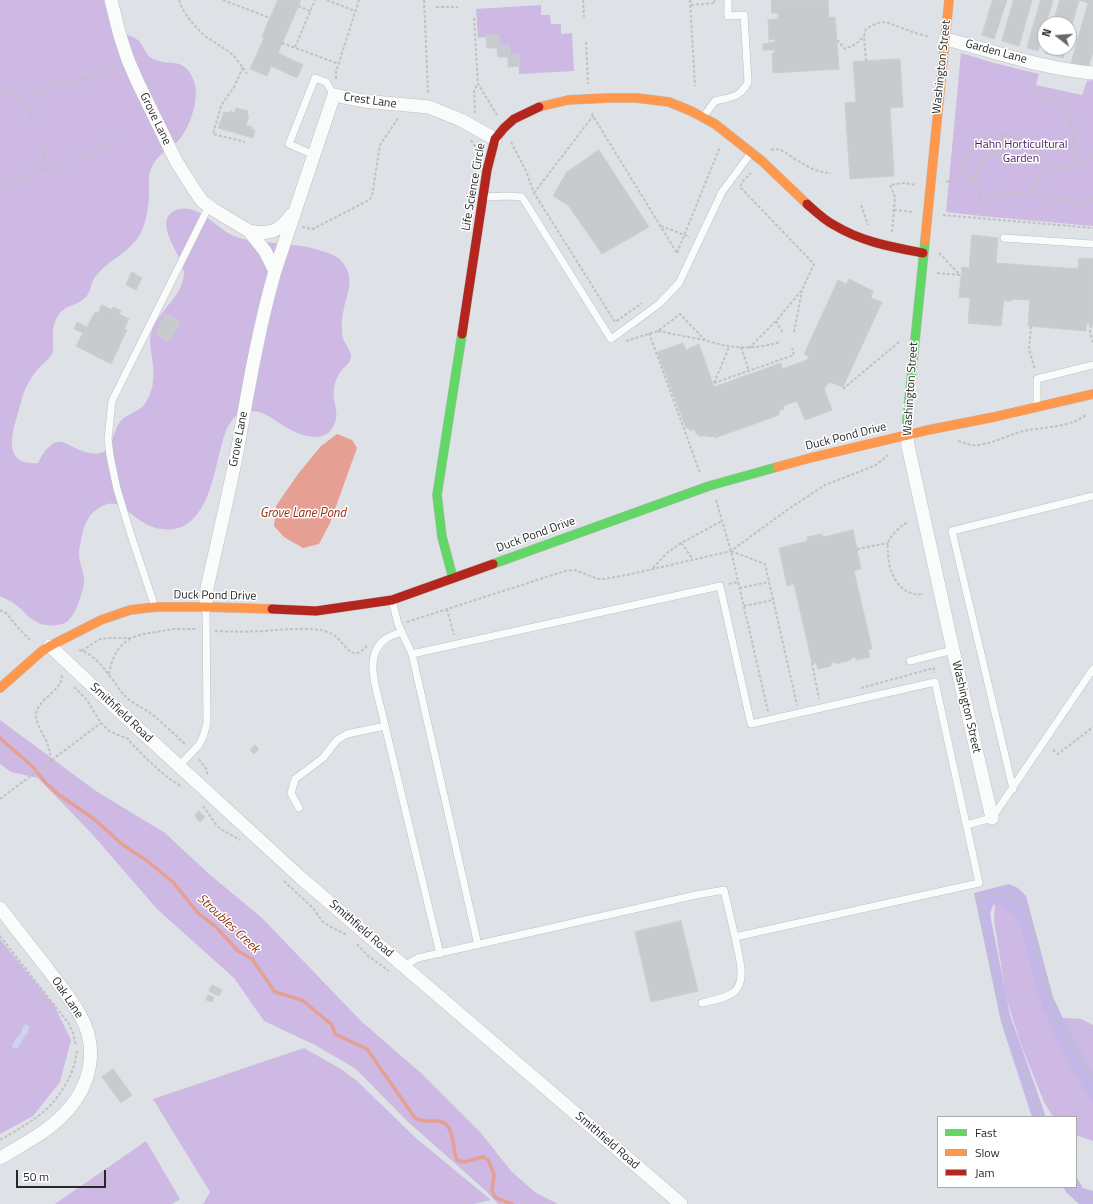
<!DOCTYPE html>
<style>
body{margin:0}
#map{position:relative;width:1093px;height:1204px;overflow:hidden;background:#dee2e6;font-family:"Titillium Web",sans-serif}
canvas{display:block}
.legend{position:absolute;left:937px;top:1116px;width:140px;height:72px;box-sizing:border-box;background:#fff;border:1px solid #a9a9a9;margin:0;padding:5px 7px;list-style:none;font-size:12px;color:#282828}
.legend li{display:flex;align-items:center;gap:8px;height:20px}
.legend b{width:20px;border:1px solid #a9a9a9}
.north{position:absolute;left:1037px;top:16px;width:40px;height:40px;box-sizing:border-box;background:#fff;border:1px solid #a9a9a9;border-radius:50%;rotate:287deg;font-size:11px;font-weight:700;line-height:16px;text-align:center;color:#282828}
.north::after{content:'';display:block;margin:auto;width:14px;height:18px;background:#68696a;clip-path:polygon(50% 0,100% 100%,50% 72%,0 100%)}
.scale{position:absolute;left:16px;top:1170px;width:90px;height:18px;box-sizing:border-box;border:2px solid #282828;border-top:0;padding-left:5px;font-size:12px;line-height:14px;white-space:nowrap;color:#282828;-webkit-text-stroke:3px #fff;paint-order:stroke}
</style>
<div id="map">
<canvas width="1093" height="1204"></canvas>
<ul class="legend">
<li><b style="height:5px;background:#63d668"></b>Fast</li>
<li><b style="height:5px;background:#ff974d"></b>Slow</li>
<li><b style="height:5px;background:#b3261e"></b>Jam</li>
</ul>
<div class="north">N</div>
<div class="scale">50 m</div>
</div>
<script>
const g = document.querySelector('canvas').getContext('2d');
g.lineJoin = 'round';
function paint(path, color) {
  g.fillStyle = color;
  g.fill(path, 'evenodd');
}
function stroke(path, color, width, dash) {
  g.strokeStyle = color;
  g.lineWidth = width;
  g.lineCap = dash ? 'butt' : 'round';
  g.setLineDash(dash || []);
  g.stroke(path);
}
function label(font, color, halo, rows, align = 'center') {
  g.font = font + ' "Titillium Web",sans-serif';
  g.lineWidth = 3;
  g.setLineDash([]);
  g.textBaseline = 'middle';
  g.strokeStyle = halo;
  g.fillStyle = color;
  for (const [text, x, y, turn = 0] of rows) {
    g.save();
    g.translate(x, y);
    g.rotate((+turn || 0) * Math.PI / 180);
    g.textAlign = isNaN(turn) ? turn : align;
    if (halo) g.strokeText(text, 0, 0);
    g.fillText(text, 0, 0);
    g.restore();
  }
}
const green = new Path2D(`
 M 0,0 L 105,0 L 113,33 C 124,34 136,35 142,45 C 144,49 147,55 151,58 C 153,59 157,60 159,61 C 164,63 169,62 174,63 C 186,64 192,73 195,85 C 199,100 189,130 178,141 C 167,151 157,154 151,169 C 148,177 149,184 149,192 C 149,207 146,227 137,239 C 126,254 106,262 95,277 C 90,284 91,293 85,298 C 78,305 66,305 59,314 C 53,323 52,332 53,342 C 53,346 54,350 52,354 C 50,358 47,360 44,363 C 38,368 33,375 29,382 C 23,391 21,403 18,413 C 11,435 3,466 38,463 C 41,458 43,452 48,448 C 51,445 54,442 58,442 C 64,441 70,446 75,448 C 82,451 92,455 100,453 C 112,451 113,432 119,423 C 125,414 137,413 144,405 C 148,400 150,393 152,388 C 155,375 153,364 151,351 C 151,350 150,339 150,339 C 153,313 183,299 184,273 C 184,257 152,223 174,211 C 193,201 213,223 228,233 C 239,240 252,240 264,242 C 285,244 306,245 325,252 C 334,255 341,258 345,266 C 354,280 347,294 344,308 C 342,316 341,325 342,333 C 342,342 350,347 351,356 C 351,363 345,366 341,371 C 338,375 335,382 334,388 C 331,404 343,414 331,430 C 322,442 303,436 291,430 C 276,423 264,408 247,412 C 244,413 237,416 235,417 C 226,425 223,440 220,451 C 214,474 210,502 192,520 C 178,534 156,531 141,521 C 134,516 122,506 115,504 C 109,502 102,506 97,509 C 86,517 83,528 81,541 C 80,545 79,550 79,554 C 79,564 85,573 84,584 C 82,594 75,618 65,623 C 59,626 47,626 41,624 C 30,620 25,612 16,605 C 12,601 5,599 0,596 Z
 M 541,5 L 541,15 L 550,15 L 551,24 L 561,24 L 561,34 L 572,33 L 574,71 L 519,74 L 519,55 L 510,55 L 509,45 L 499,46 L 499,35 L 487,36 L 486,37 L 478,38 L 476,9 Z
 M 961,53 L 994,63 L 1039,74 L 1036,85 L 1082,95 L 1087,81 L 1093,80 L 1093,226 L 981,216 L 946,212 Z
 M 0,720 L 96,791 L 165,833 L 209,874 L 262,918 L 361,1021 L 422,1074 L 480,1132 L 512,1172 L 536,1193 L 558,1204 L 498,1204 L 486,1191 L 407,1121 L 356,1069 L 315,1045 L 264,1021 L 234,978 L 157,909 L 93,835 L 38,778 L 11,772 L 0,764 Z
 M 995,902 L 1010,904 L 1023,924 L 1046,1017 L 1081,1019 L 1093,1025 L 1093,1141 L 1076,1135 L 1076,1117 L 1053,1117 L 1044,1102 L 1021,1045 L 1006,997 L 994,920 Z
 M 0,939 L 54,1005 L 71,1040 L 60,1082 L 33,1116 L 0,1134 Z
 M 304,1048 L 341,1069 L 357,1081 L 417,1139 L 491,1200 L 474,1204 L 203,1204 L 210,1192 L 153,1099 Z
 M 146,1141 L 180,1199 L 172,1204 L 55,1204 Z`);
const sand = new Path2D(`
 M 25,1024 L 29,1026 L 28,1033 L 24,1037 L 18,1048 L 16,1049 L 12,1047 C 13,1040 18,1038 21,1033 C 22,1030 22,1027 25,1024 Z`);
const pitch = new Path2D(`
 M 1009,884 L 1018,888 L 1026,896 L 1053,997 L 1069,1031 L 1093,1073 L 1093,1102 L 1070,1067 L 1043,1010 L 1018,920 L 1001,904 L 993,905 L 990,914 L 1010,1015 L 1046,1117 L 1032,1117 L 1001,1022 L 974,893 Z
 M 1076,1176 L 1083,1188 L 1093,1191 L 1093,1204 L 1079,1204 L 1067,1193 L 1063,1187 L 1076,1187 Z`);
const water = new Path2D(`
 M 337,434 L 352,440 L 357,448 L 330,523 L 319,544 L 303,548 L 284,537 L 274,526 L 276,506 L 298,474 L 321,446 Z`);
const stream = new Path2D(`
 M 0,738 L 34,768 L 46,783 L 58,794 L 94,819 L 123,845 L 146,860 L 173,882 L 198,913 L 215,926 L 238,951 L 252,959 L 275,992 L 302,1000 L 332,1025 L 335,1034 L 367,1049 L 415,1118 C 423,1122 428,1121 437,1121 C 455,1121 452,1148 457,1160 L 464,1162 L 483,1157 L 488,1160 L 494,1174 L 492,1191 L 496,1198 L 512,1204`);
const building = new Path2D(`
 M 278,0 L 301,0 L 278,53 L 303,65 L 297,78 L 271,66 L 267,76 L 250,69 L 264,38 L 262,37 Z
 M 772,0 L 828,0 L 829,18 L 835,17 L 839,69 L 773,73 L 772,53 L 775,52 L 775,50 L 763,50 L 763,44 L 775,42 L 775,39 L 769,40 L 768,20 L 778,19 L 778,13 L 772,13 Z
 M 993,0 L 1007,0 L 994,39 L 982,35 Z
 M 1014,0 L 1032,0 L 1019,46 L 1002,41 Z
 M 1041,0 L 1053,0 L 1038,51 L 1027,48 Z
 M 1060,0 L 1093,0 L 1093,52 L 1088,68 L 1071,63 L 1088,3 L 1079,0 L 1069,36 L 1069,24 L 1053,24 Z
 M 499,35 L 499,46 L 509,45 L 510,55 L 519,54 L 520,66 L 508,67 L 508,57 L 498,57 L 497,48 L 487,48 L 486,36 Z
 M 1046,48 L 1066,48 L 1063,58 L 1045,53 Z
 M 900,59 L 903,107 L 890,108 L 894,176 L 850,179 L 845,103 L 856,102 L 853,62 Z
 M 236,108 L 248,111 L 247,116 L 249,116 L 246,125 L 252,127 L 251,129 L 255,130 L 253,138 L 218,128 L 224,112 L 229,113 L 230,111 L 235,113 Z
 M 599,150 L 649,227 L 602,254 L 568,205 L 553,196 L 566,173 Z
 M 972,235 L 998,238 L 996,263 L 1078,269 L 1079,258 L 1093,259 L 1093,325 L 1086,324 L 1086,331 L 1028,326 L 1030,300 L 1012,299 L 1012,301 L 1005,301 L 1005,298 L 1004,298 L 1001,326 L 968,323 L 970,298 L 959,297 L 962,267 L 969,268 Z
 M 132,272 L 142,278 L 136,290 L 126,285 Z
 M 849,279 L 873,291 L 871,298 L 882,302 L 843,387 L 830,382 L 824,388 L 832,410 L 805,420 L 797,401 L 783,406 L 784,409 L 779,411 L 779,415 L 715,438 L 714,436 L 709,437 L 708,436 L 699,436 L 696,433 L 694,429 L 690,431 L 688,428 L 686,428 L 657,352 L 683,343 L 686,350 L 699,344 L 714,387 L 781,363 L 782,369 L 807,360 L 809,357 L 804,354 L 838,280 L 846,284 Z
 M 102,305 L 112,310 L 113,307 L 121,311 L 119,314 L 129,319 L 124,329 L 127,330 L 111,364 L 76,346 L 83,333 L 74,329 L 77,322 L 87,327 L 95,312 L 98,313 Z
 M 166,314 L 180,322 L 169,341 L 156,334 Z
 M 853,530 L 861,569 L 854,571 L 872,649 L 868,650 L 870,657 L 856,660 L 855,657 L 851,658 L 851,660 L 836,664 L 836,662 L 831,663 L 831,666 L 818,669 L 816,663 L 812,663 L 794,584 L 787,586 L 779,548 L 808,541 L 807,537 L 822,534 L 823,537 Z
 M 255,745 L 259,749 L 254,754 L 250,750 Z
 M 199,811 L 205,817 L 200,822 L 195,816 Z
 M 681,921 L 698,991 L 651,1002 L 635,932 Z
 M 212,985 L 222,990 L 219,996 L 209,991 Z
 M 208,995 L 214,997 L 212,1002 L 206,1000 Z
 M 113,1069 L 132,1095 L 121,1103 L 102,1077 Z`);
const path = new Path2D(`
 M 179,0 C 183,13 194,26 204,35 C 213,42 223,47 232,54 C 238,60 242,67 247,74
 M 223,0 L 270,18
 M 327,0 L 355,11
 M 424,0 L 428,91 L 427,94
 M 583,0 L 584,17
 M 690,0 L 695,86
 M 691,5 L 715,3 L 714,0
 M 298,6 L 310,11
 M 436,7 L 458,7
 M 474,18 L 478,84 L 497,115
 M 837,40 L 845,49 L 856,44 L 864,36
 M 586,42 L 588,84
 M 282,43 L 339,64
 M 295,47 L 315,0
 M 866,61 L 864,36 L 866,29 L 873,25 L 881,22 L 889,23 L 915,33 L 930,37
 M 243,67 L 234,87 L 221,106 L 213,134 L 245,142
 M 336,79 L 336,72 L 359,0
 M 1036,91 C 1044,103 1059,103 1067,115 C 1074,126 1073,140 1075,152 C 1076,156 1078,160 1080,163
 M 0,93 C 14,90 17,97 26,106 L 29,107 L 41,93 L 49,86 L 91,77 L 116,65
 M 29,107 L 33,122
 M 475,113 L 474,90 L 478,84
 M 592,113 L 593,116 L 677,253
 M 471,140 L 476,148
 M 511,142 L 526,171 L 534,193 L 615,322 L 642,303
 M 771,150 C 782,146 791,158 800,162 C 809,168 820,173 831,173
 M 1045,164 L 1070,168 L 1073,167 L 1093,155
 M 40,168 L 44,162 L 44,155 L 42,147
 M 960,169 L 966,173 L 968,176 L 977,176
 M 0,179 L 6,186 L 11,187 L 25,179 L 40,168 L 42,169 L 46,169 C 56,166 65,162 74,159 C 89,154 112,153 112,132
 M 946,182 L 954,179 L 956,177 C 960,169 963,161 968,155 C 985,130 1013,129 1034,150 C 1039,155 1045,160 1045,168 L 1030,191 L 1019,194 L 997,191 L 987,200 L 981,198 L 979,190 L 977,189 C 970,175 988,153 1002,150 L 1003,141 L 1003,135
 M 1030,191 L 1044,197 L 1063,200 L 1075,204 L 1083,204 L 1093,199
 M 534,193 L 593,116
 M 861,205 L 868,225
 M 894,210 L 913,212
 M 943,215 L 1093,228
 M 661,226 L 690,237
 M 302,227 L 313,229 L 369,200 L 372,196 L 380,145 L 399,117
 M 892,232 L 895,197 L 890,185 L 904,183 L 916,185
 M 677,253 L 720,147
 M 939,253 L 960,275
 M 937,273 L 960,275
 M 776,321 L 783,333
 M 1091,325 L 1090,331 L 1093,344
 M 1031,326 L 1029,349 L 1035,370
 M 658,331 C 673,334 688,337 704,340 C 712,342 720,345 728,346 C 746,349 763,347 781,342
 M 794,332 L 802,291
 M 649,333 L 700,473
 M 626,341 L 658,331 L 680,314 L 705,340
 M 741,347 L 749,371
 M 749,348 L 776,321 L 802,290 L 814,264 L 740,187 L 742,182 L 751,173
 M 714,383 L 794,355 L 792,348
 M 714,383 L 729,347
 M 843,389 L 899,342
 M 958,441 C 965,443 971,446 979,445 C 993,443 1006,436 1020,432 C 1042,426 1069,429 1087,414
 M 716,500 L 731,551 L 768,711
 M 907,523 C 903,524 901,527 897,530 C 894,534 889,538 888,543 C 887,545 888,550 888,552 C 888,573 900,598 924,594
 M 681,543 L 693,559
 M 857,549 L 888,543
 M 731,551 L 765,564 L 797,705
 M 653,568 L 667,553 L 681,543 L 722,521
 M 729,584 L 738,582
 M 739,588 L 769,582
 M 744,606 L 773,600
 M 447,609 L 454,635
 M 0,610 L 6,613 L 20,630 L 31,641
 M 407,622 L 565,571 L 575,570 L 598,579 L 603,579 L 627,575 L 731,551 L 787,510 L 825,485 L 864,470 L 876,465 L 888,455
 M 215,631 C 236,632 257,632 277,630 C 291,629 306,628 321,630 C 325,631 332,633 335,636 C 347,645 352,665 368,644
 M 79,650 C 101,656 111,681 126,697 C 132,703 141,707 149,712 C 162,722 174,734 186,745
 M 82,651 L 92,644 L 100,639 L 109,638 L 131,638 L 143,634 L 174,629 L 197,629
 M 812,663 L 819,699
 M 109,674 C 112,659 116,647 130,639
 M 74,687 L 87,700 L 101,723 L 108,730 L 118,735 L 129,739 L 131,743 L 150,762 L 167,777 L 182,787
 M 861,688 L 934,668 L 934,673
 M 1053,750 L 1058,754 L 1093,727
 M 199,759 L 207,770 L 207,774
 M 51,761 C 50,755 50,750 48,745 C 45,737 36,724 36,716 C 36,699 60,693 62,677 L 61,675
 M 0,799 L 101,723
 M 203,806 L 218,827 L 224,831 L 240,840
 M 284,881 L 313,908 L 323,922 L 329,926 L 347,935
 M 978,893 L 991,968 L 1009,1034 L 1042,1117
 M 978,897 L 994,894 L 1006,894 L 1015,898 L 1022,905 L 1029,917 L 1043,976 L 1058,1020 L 1093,1083
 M 0,936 L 69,1024 L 73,1033 L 76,1046
 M 357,944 L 367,955 L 389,971
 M 0,1140 C 30,1122 49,1114 67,1082 C 72,1073 76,1061 77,1050
 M 1069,1187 C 1075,1196 1083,1197 1093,1199`);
const lane = new Path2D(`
 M 703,117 L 715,101 C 731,97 740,98 748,82 L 744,15 L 728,16 L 728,2
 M 314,155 L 289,144 L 315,78 L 326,82 L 334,95
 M 484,197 L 509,196 L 522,197 L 611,339 L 659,304 L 679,283 L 722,192 L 751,153
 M 1004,238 L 1093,244
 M 1037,407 L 1037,379 L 1093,365
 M 392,600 L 398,624 L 412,654
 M 155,607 L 131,535 L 117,489 L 110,456 L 108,439 L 112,401 L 209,206
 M 402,632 C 396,634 389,636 384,640 C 364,657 376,688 381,709 L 440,954
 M 910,661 L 953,650
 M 179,766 L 199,745 L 203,737 L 207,723 L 206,608
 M 1013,789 L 952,531 L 1093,496
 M 299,808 L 291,793 L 295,779 L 323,758 L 337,740 L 347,734 L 385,726
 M 966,825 L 992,818 L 1093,669
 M 404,966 L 418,958 L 696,895 L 724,890 L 735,937 L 979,883 L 935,682 L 751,724 L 720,586 L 412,654 L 478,945
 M 702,1003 C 711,1001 721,999 729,995 C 750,986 738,954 735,937`);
const street = new Path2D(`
 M 111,0 L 120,36 L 128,60 L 138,83 L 176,161 L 193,188 L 202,201 L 214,210 L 249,231 L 265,251 L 275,271
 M 945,39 C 994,51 1043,69 1093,73
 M 249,231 C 268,235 280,232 291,215
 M 907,435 L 908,446 L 953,650 L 992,818
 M 206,607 L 207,588 C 217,543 228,498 237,452 C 248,391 258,330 275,271 L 334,95 L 363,101 L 429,107 L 461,120 L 495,139
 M 50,646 L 117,709 L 301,878 L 681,1204
 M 0,908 C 16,928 31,948 47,968 C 58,983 70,997 79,1013 C 100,1048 91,1087 63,1115 C 46,1133 21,1145 0,1158`);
const fast = new Path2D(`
 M 907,435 L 907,420 L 925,241
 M 493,564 L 709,486 L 777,467
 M 453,578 L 442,537 L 437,495 L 462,334`);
const slow = new Path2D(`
 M 539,107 L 568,100 L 608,98 L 637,98 L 669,102 L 691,111 L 715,124 L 762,161 L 807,204
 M 925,241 L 949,0
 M 777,467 L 810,458 L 928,430 L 994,417 L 1093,394
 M 0,688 L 42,651 L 50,646 L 101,620 L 130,610 L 155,607 L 206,607 L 272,609`);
const jam = new Path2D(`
 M 807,204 C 815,211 824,220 834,225 C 862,242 892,247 923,253
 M 462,334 L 487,170 L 495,139 L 504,128 L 514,119 L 539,107
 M 272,609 L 316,611 L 392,600 L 493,564`);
const streetNames = [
 ["Garden Lane",996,52,15],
 ["Washington Street",942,67,-84],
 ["Crest Lane",370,101,8],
 ["Grove Lane",155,119,64],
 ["Life Science Circle",474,187,-80],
 ["Washington Street",911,389,-86],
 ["Duck Pond Drive",846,437,-14],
 ["Grove Lane",239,439,-79],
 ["Duck Pond Drive",536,535,-20],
 ["Duck Pond Drive",215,596,1],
 ["Washington Street",966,707,77],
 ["Smithfield Road",121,713,43],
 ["Smithfield Road",361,929,41],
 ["Oak Lane",67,998,56],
 ["Smithfield Road",607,1141,41]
];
const parkNames = [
 ["Hahn Horticultural",1021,145],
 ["Garden",1021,159]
];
const waterNames = [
 ["Grove Lane Pond",303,514],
 ["Stroubles Creek",228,924,43]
];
paint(green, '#cdb9e3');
paint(sand, '#ccd5eb');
paint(pitch, '#c3b7e7');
paint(water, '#e69f93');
stroke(stream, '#e69f93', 3.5);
paint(building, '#c8cbce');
stroke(building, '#cacdd1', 1);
stroke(lane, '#bfc0c0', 8);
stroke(street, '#bfc0c0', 14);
stroke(fast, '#bfc0c0', 10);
stroke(slow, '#bfc0c0', 10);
stroke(jam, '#bfc0c0', 10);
stroke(path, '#c0c1c1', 2, [3, 2]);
stroke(lane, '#fafbfb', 7);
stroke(street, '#fafbfb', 13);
stroke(fast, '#63d668', 9);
stroke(slow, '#ff974d', 9);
stroke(jam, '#b3261e', 9);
label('12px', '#282828', '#fff', streetNames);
label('12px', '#4b1b62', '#fff', parkNames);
label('italic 13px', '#932f11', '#fff', waterNames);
</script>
